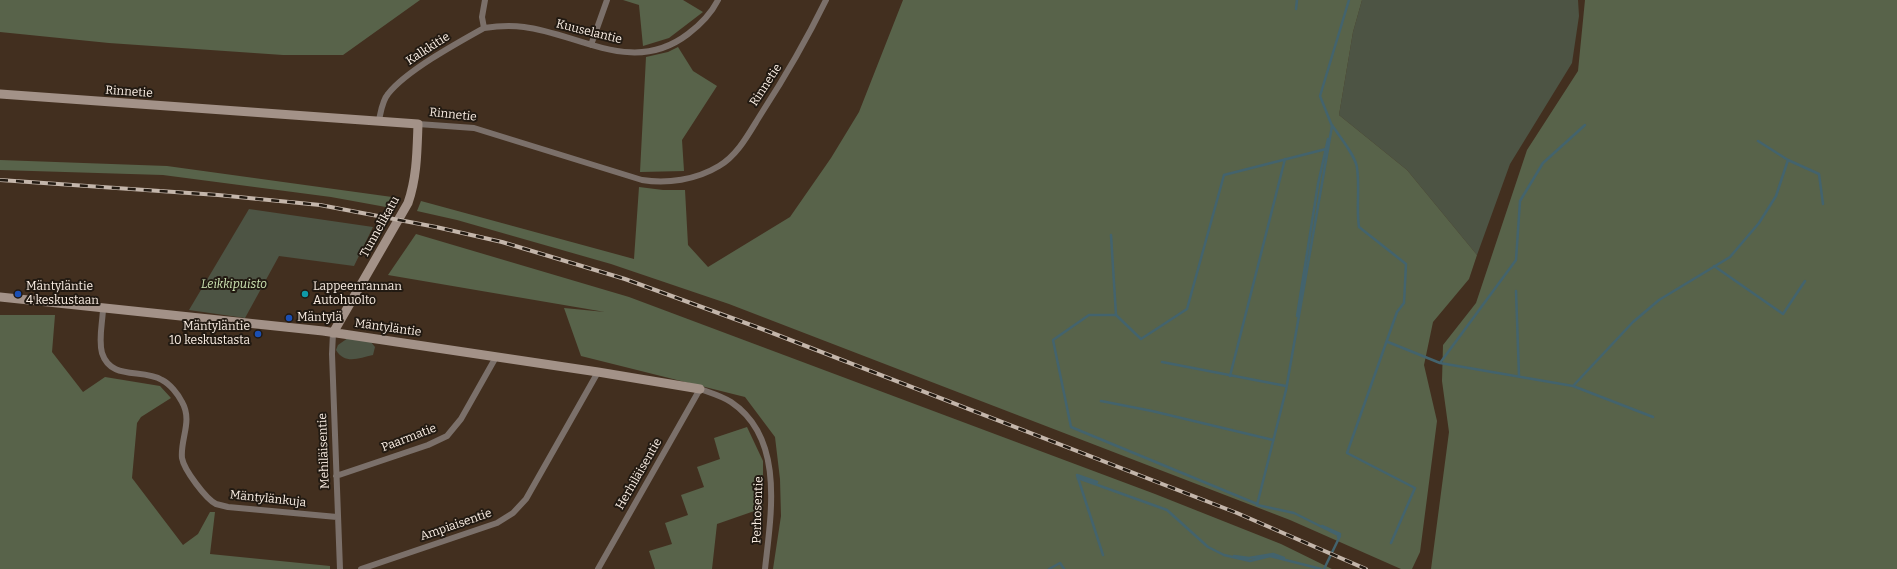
<!DOCTYPE html>
<meta charset="utf-8">
<style>
body{margin:0}
canvas{display:block;background:#422f1f}
</style>
<canvas width="1897" height="569"></canvas>
<script>
const g = document.querySelector('canvas').getContext('2d');
g.lineJoin = 'round';
function paint(path, color) {
  g.fillStyle = color;
  g.fill(path, 'evenodd');
}
function stroke(path, color, width, dash) {
  g.strokeStyle = color;
  g.lineWidth = width;
  g.lineCap = dash ? 'butt' : 'round';
  g.setLineDash(dash || []);
  g.stroke(path);
}
function label(font, color, halo, rows, align = 'center') {
  g.font = font + ' Bitter,serif';
  g.lineWidth = 4;
  g.setLineDash([]);
  g.textBaseline = 'middle';
  g.strokeStyle = halo;
  g.fillStyle = color;
  for (const [text, x, y, turn = 0] of rows) {
    g.save();
    g.translate(x, y);
    g.rotate((+turn || 0) * Math.PI / 180);
    g.textAlign = isNaN(turn) ? turn : align;
    if (halo) g.strokeText(text, 0, 0);
    g.fillText(text, 0, 0);
    g.restore();
  }
}
const green = new Path2D(`
 M 1362,0 L 1578,0 L 1579,16 L 1572,63 L 1510,164 L 1477,255 L 1407,170 L 1339,115 L 1353,32 Z
 M 249,209 L 373,227 L 354,266 L 279,256 L 245,318 L 189,310 Z
 M 348,338 L 371,342 L 375,347 L 373,355 C 359,358 345,365 336,350 L 338,345 Z`);
const forest = new Path2D(`
 M 0,0 L 420,0 L 343,55 L 283,55 L 109,43 L 0,32 Z
 M 623,0 L 683,0 L 703,12 L 669,38 L 643,46 L 639,5 Z
 M 903,0 L 1362,0 L 1353,32 L 1339,115 L 1407,170 L 1477,255 L 1469,279 L 1433,322 L 1424,365 L 1437,421 L 1420,552 L 1412,569 L 1401,569 L 1290,520 L 729,304 L 611,264 L 457,220 L 417,211 L 421,201 L 634,259 L 639,187 L 663,190 L 685,190 L 688,245 L 708,267 L 790,217 L 831,158 L 859,112 Z
 M 1585,0 L 1897,0 L 1897,569 L 1431,569 L 1449,432 L 1442,381 L 1443,345 L 1476,303 L 1527,150 L 1578,71 Z
 M 678,47 L 693,71 L 717,86 L 682,140 L 684,171 L 640,172 L 646,57 L 668,52 Z
 M 0,160 L 167,166 L 392,197 L 386,207 L 331,197 L 163,175 L 0,170 Z
 M 416,234 L 629,297 L 1155,494 L 1281,544 L 1332,569 L 773,569 L 781,516 L 780,479 L 775,437 L 745,397 L 581,356 L 564,308 L 605,312 L 388,275 Z
 M 0,315 L 55,315 L 52,352 L 83,392 L 105,377 L 160,386 L 171,398 L 141,417 L 137,423 L 132,478 L 183,545 L 198,534 L 210,512 L 215,512 L 210,554 L 330,566 L 330,569 L 0,569 Z
 M 747,427 L 763,461 L 763,508 L 717,524 L 712,569 L 655,569 L 649,551 L 672,544 L 665,523 L 688,515 L 681,495 L 704,487 L 697,467 L 720,459 L 714,438 Z`);
const stream = new Path2D(`
 M 1296,9 L 1297,0
 M 1332,125 C 1339,136 1356,156 1357,168 C 1360,188 1356,208 1359,227 L 1406,264 L 1404,303 L 1397,312 L 1347,453 L 1415,488 L 1391,543
 M 1758,141 L 1788,160 L 1819,174 L 1823,204
 M 1111,235 L 1116,315 L 1141,339 L 1187,309 L 1224,175 L 1326,149
 M 1714,266 L 1783,314 L 1805,281
 M 1516,291 L 1519,376
 M 1116,315 L 1089,315 L 1053,340 L 1071,427 L 1257,504
 M 1297,316 L 1318,184 L 1328,139
 M 1388,342 L 1440,363 L 1573,386 L 1653,417
 M 1162,362 L 1286,386
 M 1440,363 L 1516,260 L 1520,201 L 1543,163 L 1585,125
 M 1230,376 L 1285,159
 M 1573,386 L 1633,322 L 1659,300 L 1730,257 L 1759,223 L 1776,196 L 1788,160
 M 1101,401 L 1152,411 L 1273,440
 M 1078,479 L 1077,475 L 1097,482
 M 1322,526 L 1340,534 L 1338,537
 M 1103,555 L 1078,478 L 1167,510 L 1208,547 L 1224,555 L 1250,561 L 1270,556 L 1321,569
 M 1234,556 L 1249,558 L 1273,554 L 1284,558
 M 1049,569 L 1060,563 L 1064,569
 M 1324,569 L 1340,536 L 1294,513 L 1257,505 L 1286,390 L 1332,126 L 1320,96 L 1349,0`);
const street = new Path2D(`
 M 484,28 C 497,26 510,25 524,27 C 580,34 633,76 688,34 C 700,25 711,14 718,0
 M 591,45 L 607,0
 M 379,120 C 381,112 382,101 388,94 C 406,71 457,43 484,28 L 482,17 L 485,0
 M 418,124 L 474,128 L 642,180 C 667,184 696,180 719,166 C 738,155 749,133 761,114 C 785,77 806,41 826,0
 M 103,307 C 103,322 98,338 102,353 C 111,381 142,368 162,380 C 170,384 178,394 182,402 C 193,421 180,439 182,458 C 184,470 206,499 216,504 C 220,505 224,506 228,507 L 337,517
 M 333,333 L 332,354 L 340,569
 M 336,476 L 428,445 L 447,436 L 461,419 L 496,357
 M 361,569 L 497,523 L 513,513 L 526,499 L 598,372
 M 598,569 L 700,389 C 711,393 722,396 731,402 C 785,438 771,514 765,569`);
const secondary = new Path2D(`
 M 0,94 L 418,124 C 417,151 417,177 408,203 L 333,333
 M 0,297 L 323,331 L 598,372 L 700,389`);
const rail = new Path2D(`
 M 0,180 L 218,195 L 320,205 L 436,227 L 502,242 L 625,279 L 762,329 L 1237,513 L 1366,569`);
const markers = [
 [18,294,4,"#1a4fb4"],
 [305,294,4,"#0f9aa8"],
 [289,318,4,"#1a4fb4"],
 [258,334,4,"#1a4fb4"]
];
const streetNames = [
 ["Kuuselantie",589,32,14],
 ["Kalkkitie",428,49,-33],
 ["Rinnetie",766,85,-57],
 ["Rinnetie",129,92,4],
 ["Rinnetie",453,115,6],
 ["Tunnelikatu",380,227,-61],
 ["Mäntyläntie",388,328,8],
 ["Paarmatie",409,438,-21],
 ["Mehiläisentie",324,451,-92],
 ["Herhiläisentie",639,474,-60],
 ["Mäntylänkuja",268,499,6],
 ["Perhosentie",758,510,-88],
 ["Ampiaisentie",456,525,-19]
];
const parkNames = [
 ["Leikkipuisto",234,285]
];
const poiNames = [
 ["Mäntyläntie",26,287],
 ["4 keskustaan",26,301],
 ["Lappeenrannan",313,287],
 ["Autohuolto",313,301],
 ["Mäntylä",297,318],
 ["Mäntyläntie",250,327,"right"],
 ["10 keskustasta",250,341,"right"]
];
paint(green, '#4d5444');
paint(forest, '#58634a');
stroke(stream, '#43636d', 2.5);
stroke(street, '#7b706a', 6);
stroke(secondary, '#a39288', 9);
stroke(rail, '#c4b6ab', 4);
stroke(rail, '#221a12', 2.5, [8]);
for (const [x, y, r, color] of markers) {
  const dot = new Path2D();
  dot.arc(x, y, r, 0, 2 * Math.PI);
  g.fillStyle = color;
  g.fill(dot);
  stroke(dot, '#221a12', 1.5);
}
label('12px', '#faeee4', '#221a12', streetNames);
label('italic 12px', '#cee5b3', '#221a12', parkNames);
label('12px', '#faeee4', '#221a12', poiNames, 'left');
</script>
